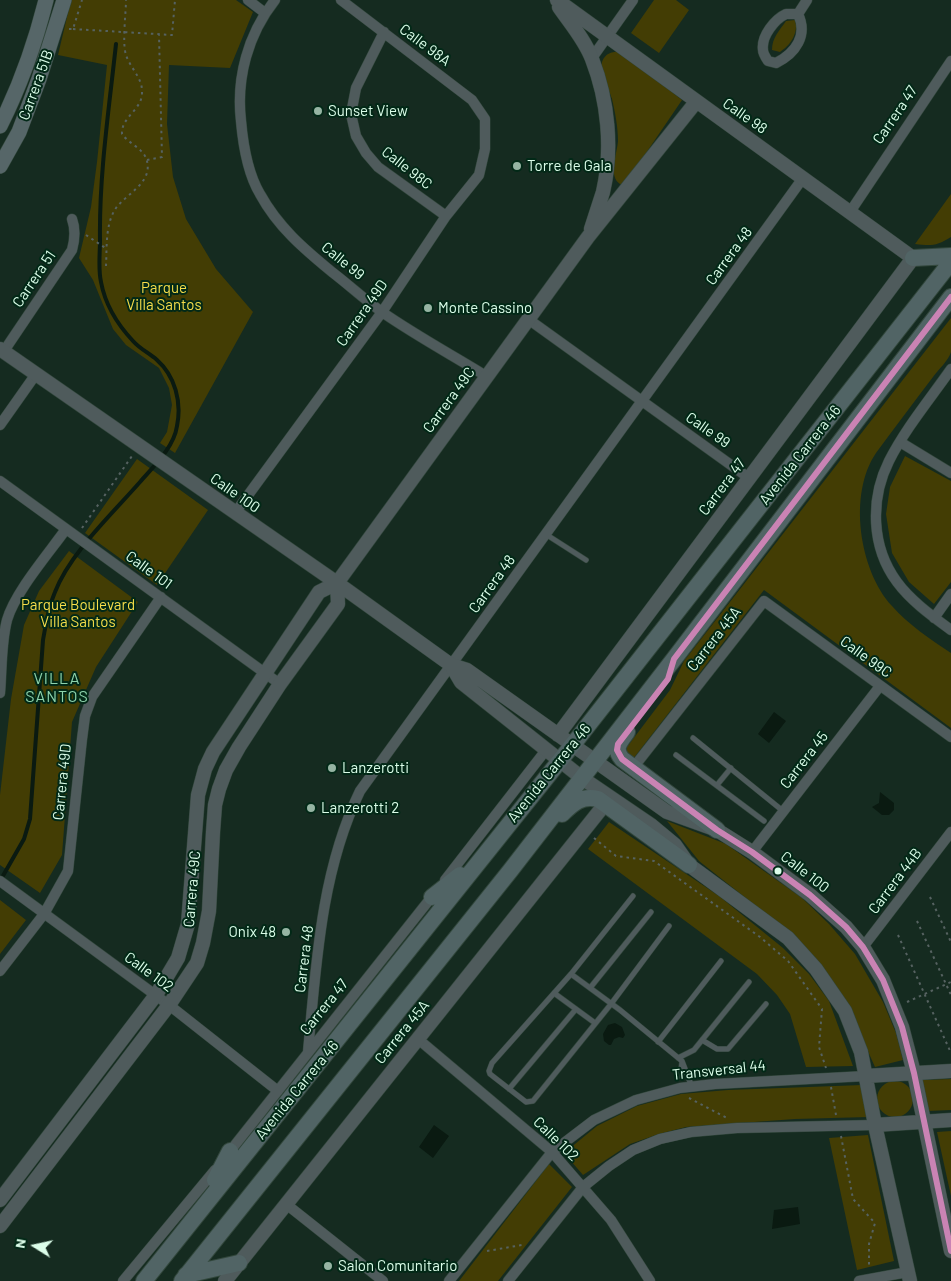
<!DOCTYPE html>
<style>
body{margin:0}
#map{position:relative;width:951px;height:1281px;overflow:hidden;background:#152b20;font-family:Barlow,sans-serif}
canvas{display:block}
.north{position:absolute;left:10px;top:1221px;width:50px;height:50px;-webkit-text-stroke:4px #022917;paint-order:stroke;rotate:280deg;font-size:14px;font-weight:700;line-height:20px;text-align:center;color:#dbfde9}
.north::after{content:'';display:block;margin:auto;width:18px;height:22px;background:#dbfde9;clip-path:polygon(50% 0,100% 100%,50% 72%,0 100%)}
</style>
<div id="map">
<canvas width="951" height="1281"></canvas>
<div class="north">N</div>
</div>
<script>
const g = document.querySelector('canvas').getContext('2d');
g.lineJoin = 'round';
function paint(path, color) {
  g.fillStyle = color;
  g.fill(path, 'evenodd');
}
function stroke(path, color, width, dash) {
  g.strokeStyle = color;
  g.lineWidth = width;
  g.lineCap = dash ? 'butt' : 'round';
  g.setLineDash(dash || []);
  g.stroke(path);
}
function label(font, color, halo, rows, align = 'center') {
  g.font = font + ' Barlow,sans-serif';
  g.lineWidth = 4;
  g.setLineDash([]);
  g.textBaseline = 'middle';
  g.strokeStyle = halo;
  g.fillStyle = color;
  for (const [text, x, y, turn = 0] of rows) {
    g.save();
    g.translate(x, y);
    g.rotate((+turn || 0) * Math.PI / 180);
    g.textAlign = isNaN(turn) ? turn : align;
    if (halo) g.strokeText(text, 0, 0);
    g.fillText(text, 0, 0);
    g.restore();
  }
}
const green = new Path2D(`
 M 71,0 L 236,0 L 253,12 L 230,68 L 169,65 L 167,124 L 173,177 L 186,219 L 216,269 L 253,312 L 175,453 L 160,443 L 167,432 L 172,405 L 169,388 L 159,368 L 126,345 L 113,329 L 93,280 L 79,258 L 91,207 L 97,162 L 107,65 L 58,55 Z
 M 654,0 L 676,0 L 689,10 L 659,53 L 631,33 Z
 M 795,20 C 799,32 791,45 780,52 L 772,50 C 772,38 779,31 786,21 Z
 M 620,51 L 682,100 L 625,184 L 620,184 C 608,176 617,154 618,141 C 618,127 615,112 612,99 C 609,88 599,73 602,62 C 605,53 612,52 620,51 Z
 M 951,194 L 951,237 C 937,246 931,246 915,244 Z
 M 951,318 C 951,327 951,344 951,352 C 949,360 938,370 933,377 C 914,402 895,427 876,453 C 848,494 859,570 892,606 C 909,625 930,639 951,653 L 951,728 L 764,590 L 633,759 L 627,752 L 627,747 L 670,690 L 684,661 Z
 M 905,456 L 951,481 L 951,582 L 934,604 L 909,582 L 892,553 L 886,514 L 890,487 Z
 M 137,459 L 208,510 L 157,585 L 85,533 Z
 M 69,551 L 138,602 L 96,667 L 72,722 L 62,855 L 40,893 L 0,865 L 0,795 L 11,699 L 24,625 L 39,591 Z
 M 667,821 L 726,844 L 802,898 L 829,924 L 855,954 L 883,1002 L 896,1033 L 903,1060 L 875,1067 L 849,1009 L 821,965 L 800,941 L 699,861 Z
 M 609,822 L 719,896 L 783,948 L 809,974 L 829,1001 L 853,1066 L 806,1067 L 790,1014 L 777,995 L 757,974 L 588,849 Z
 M 0,900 L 26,920 L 0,954 Z
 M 951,1079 L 951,1110 L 928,1111 L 922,1080 Z
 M877 1099a18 18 0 1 1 36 0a18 18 0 1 1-36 0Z
 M 862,1085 L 869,1117 L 795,1119 L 686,1127 L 659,1134 L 630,1144 L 583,1175 L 564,1153 L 597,1126 L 637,1106 L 681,1094 L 728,1090 Z
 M 951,1131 L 951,1196 L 937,1132 Z
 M 868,1135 L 894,1261 L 857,1270 L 829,1138 Z
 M 549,1164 L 572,1187 L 498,1281 L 459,1281 Z`);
const water = new Path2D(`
 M 774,712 L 786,721 L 769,743 L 758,734 Z
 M 880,792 L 894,803 L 894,810 L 889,815 L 882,815 L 872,807 L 879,803 Z
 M 615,1023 L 622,1027 L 625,1035 L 623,1038 L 619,1037 L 614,1039 L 611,1045 L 609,1045 L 604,1041 L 603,1034 L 608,1025 Z
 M 434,1125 L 449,1136 L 433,1158 L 419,1147 Z
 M 798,1207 L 800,1224 L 772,1229 L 774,1210 Z`);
const stream = new Path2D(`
 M 0,881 L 24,839 L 30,819 L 43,640 C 46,624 48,608 55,592 C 70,553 112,514 140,482 C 154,466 174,447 177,426 C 182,402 175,376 157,360 C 149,353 140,349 133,341 C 118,325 105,304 101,282 C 98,269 100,254 100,240 C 99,175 109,109 116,44`);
const path = new Path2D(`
 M 69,29 L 73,29 L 82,0
 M 73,29 L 172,35 L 175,0
 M 147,160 L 162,157 L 159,35
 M 86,235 L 107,249
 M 106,266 C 107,248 105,224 116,208 C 127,193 155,182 146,158 C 142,148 128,143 122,134 C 121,117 142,110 142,93 C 143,78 130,68 126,55 C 122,43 126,13 126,0
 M 82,528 L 132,456
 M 594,838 L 616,856 L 654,861 L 760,937 L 788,961 L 822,1009 L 819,1047 L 826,1068
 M 930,897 L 951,942
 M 917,921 L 951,995
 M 898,935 L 951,1053
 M 907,1002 L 951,982
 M 831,1087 L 836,1115
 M 689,1098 L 727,1118
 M 841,1136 L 853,1199 L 875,1223 L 869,1244 L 869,1268
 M 487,1251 L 522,1245`);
const service = new Path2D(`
 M 547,535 L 586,560
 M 693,738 L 783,811
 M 676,755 L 764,821
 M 717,785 L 731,768
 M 633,896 L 571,974 L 492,1063 L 489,1071 L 490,1074 L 526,1102 L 533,1101 L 611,1004 L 669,926
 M 571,974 L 620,1010 L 682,1061 L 692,1087
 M 590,988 L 651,912
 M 554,993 L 595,1023
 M 702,1040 L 717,1049 L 728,1049 L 766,1004
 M 658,1042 L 721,961
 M 678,1058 L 694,1050 L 749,982
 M 680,1076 L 682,1062
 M 509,1089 L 576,1009`);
const minor = new Path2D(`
 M 248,0 L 265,13
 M 275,0 C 248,34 236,78 241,121 C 243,144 248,174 260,194 C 278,227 304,249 332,272 C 349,285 365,300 382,312 C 415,335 452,355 486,376
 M 786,14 L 798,14 C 808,35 796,53 776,63 L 768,61 C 766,58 763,53 763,50 C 761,36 775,19 786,14 Z
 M 798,14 L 807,0
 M 384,32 L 356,88 L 351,114 L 356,136 L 366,153 L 378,167 L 446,216
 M 592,58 L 633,0
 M 850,212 L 951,61
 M 528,319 L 749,478
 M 4,351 L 72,250 C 75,239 76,230 72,219
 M 951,369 C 930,399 905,429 889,461 C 870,499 871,547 897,582 C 911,601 932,616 951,630
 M 0,425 L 36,374
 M 900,442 L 951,473
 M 0,481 L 280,684
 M 235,513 L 382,312 L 446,216 L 479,175 L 485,149 L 485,119 L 472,100 L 341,0
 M 934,618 L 951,594
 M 0,693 C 2,669 1,643 7,620 C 15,592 49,553 66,529
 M 633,768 L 764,601 L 951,737
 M 752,852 L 880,686
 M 445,880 L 546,750
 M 0,881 L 169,1005 L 278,1091
 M 863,947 L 951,832
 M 0,971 L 44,914 L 68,871 L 82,739 L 85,716 L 92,697 L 161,597
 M 418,1039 L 552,1152 L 611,1220 L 650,1281
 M 308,1052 C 316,965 321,871 360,791 L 803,178
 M 227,1155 L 434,894
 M 286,1204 L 383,1281
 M 123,1281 L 215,1170
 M 449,1281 L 552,1152 L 594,1120 L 636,1100 L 680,1088 L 715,1084 L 866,1076
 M 508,1281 L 583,1187 L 609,1166 L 633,1150 L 660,1139 L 691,1132 L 737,1128 L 875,1125
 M 859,1281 L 908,1272`);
const tertiary = new Path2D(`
 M 557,0 L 913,258 L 558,735
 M 559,7 C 570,23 585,40 592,59 C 608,100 613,149 603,192 C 599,204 595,217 591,229
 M 0,349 L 337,583 L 451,665 L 467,670 L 667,812 L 717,830 L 752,852 L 810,895 L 846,927 L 863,947 L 883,980 L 902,1027 L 914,1073 L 951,1251
 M 451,665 L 461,682 L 582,778 L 651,825 L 675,845 L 689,865 L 788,938 L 816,969 L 845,1011 L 861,1052 L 875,1125 L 910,1281
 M 866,1076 L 951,1071
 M 875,1125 L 951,1120
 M 0,1200 L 156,995 L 178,958 L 188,924 L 198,795 L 205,769 L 213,752 L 319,592 L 337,583 L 588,237 L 696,102
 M 0,1226 L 169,1005 L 197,963 L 203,943 L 209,911 L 213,832 L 215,805 L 219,789 L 226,770 L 239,747 L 280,684 L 338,604 L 337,583
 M 225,1281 L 605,804`);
const secondary = new Path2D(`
 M 0,126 C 20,86 35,44 46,0
 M 0,166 L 19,132 L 39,79 L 64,0`);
const primary = new Path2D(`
 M 913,258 L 951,256
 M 627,732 C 620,742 613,748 622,759 L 717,830
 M 562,814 C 573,803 582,795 598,799 L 689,865
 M 432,897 L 460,875
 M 215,1180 L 230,1151
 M 186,1275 L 239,1263
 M 144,1281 L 578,738 L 951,262
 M 182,1281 L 510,871 L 674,659 L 951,297`);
const bus1 = new Path2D(`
 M 951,297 L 674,659 L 668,679 L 618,744 L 617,750 L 622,759 L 717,830 L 752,852 L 810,895 L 846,927 L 863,947 L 883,980 L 902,1027 L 914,1073 L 951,1251`);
const markers = [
 [318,111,5,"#96b4a3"],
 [517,166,5,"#96b4a3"],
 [428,308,5,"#96b4a3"],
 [332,768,5,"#96b4a3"],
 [311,808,5,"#96b4a3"],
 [778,871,4.5,"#dbfde9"],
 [286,932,5,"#96b4a3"],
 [328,1266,5,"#96b4a3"]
];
const streetNames = [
 ["Calle 98A",425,45,37],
 ["Carrera 51B",36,85,-70],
 ["Carrera 47",895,115,-56],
 ["Calle 98",745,116,35],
 ["Calle 98C",407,168,38],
 ["Carrera 48",729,256,-54],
 ["Calle 99",343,261,39],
 ["Carrera 51",34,279,-56],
 ["Carrera 49D",362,313,-55],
 ["Carrera 49C",449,400,-54],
 ["Calle 99",708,430,35],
 ["Avenida Carrera 46",800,455,-52],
 ["Carrera 47",722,487,-53],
 ["Calle 100",235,493,35],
 ["Calle 101",149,570,36],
 ["Carrera 48",492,584,-54],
 ["Carrera 45A",714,639,-52],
 ["Calle 99C",866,657,36],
 ["Carrera 45",804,760,-52],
 ["Avenida Carrera 46",549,773,-51],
 ["Carrera 49D",62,782,-84],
 ["Calle 100",805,872,38],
 ["Carrera 44B",895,881,-53],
 ["Carrera 49C",192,889,-85],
 ["Carrera 48",304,959,-83],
 ["Calle 102",149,972,36],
 ["Carrera 47",324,1007,-51],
 ["Carrera 45A",402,1032,-51],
 ["Transversal 44",719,1070,-6],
 ["Avenida Carrera 46",297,1090,-51],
 ["Calle 102",556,1139,44]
];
const poiNames = [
 ["Sunset View",328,111],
 ["Torre de Gala",527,166],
 ["Monte Cassino",438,308],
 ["Lanzerotti",342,768],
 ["Lanzerotti 2",321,808],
 ["Onix 48",276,932,"right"],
 ["Salon Comunitario",338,1266]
];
const parkNames = [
 ["Parque",164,288],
 ["Villa Santos",164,305],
 ["Parque Boulevard",78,605],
 ["Villa Santos",78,622]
];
const neighbourhoodNames = [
 ["VILLA",57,679],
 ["SANTOS",57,697]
];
paint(green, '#433d04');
paint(water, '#0a1a11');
stroke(stream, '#0a1a11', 4);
stroke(service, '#32473c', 6);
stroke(minor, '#32473c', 11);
stroke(tertiary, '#32473c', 15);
stroke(secondary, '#32473c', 16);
stroke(primary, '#32473c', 18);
stroke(path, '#566261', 2, [2.5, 4]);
stroke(service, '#4f5b5c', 5);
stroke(minor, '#4f5b5c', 10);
stroke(tertiary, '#4f5b5c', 14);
stroke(secondary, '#566668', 15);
stroke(primary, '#516465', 16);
stroke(bus1, '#ca83b4', 6);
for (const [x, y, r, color] of markers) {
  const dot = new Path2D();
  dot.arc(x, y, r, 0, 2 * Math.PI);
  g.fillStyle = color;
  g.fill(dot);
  stroke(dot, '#022917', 2);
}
label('15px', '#dbfde9', '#022917', streetNames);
label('15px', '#dbfde9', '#022917', poiNames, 'left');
label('15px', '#f6dd4a', '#022917', parkNames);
g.letterSpacing = '1px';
label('16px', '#8dd3ac', '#022917', neighbourhoodNames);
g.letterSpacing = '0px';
</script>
